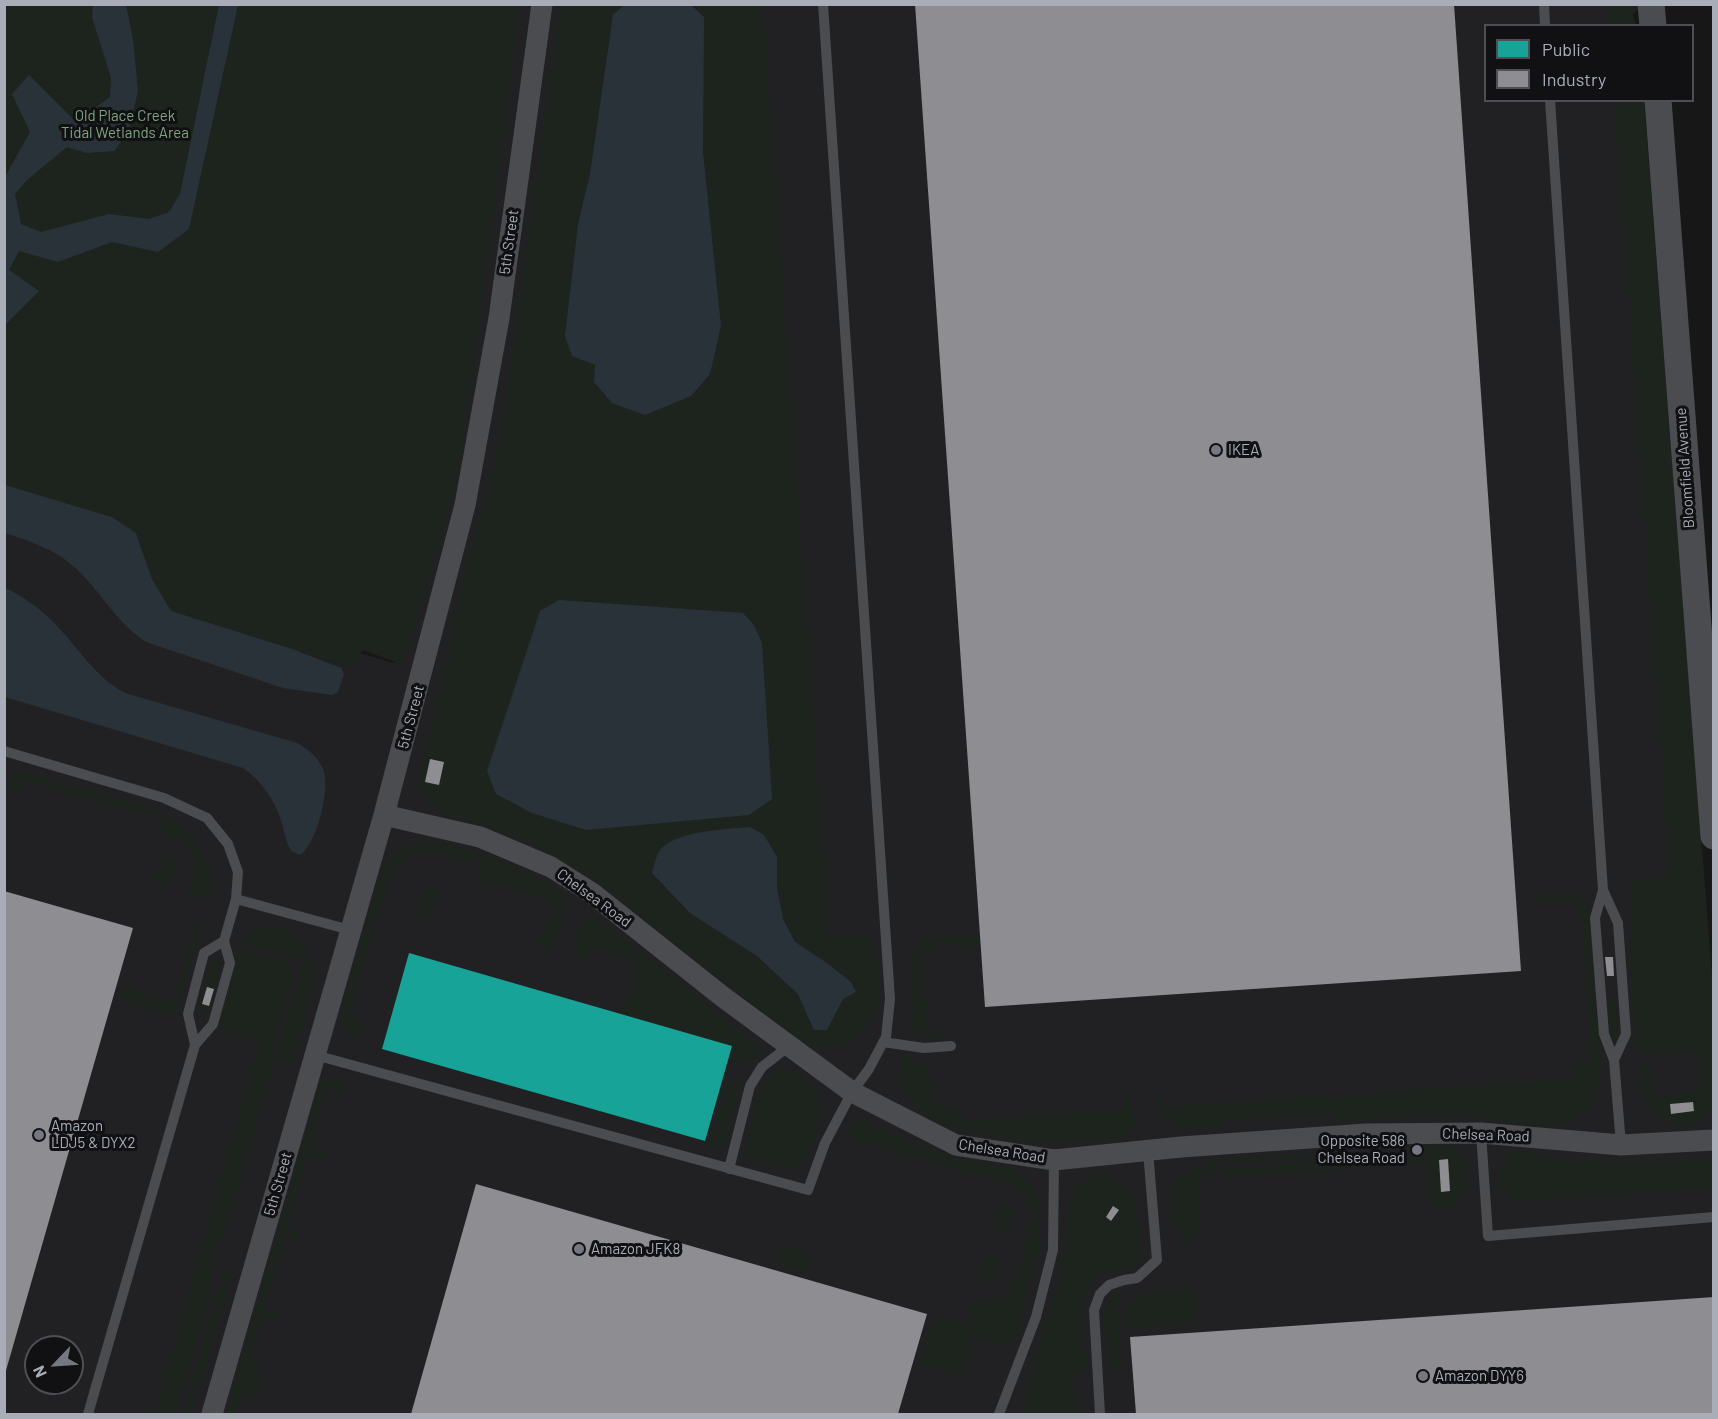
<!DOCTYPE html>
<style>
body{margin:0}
#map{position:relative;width:1718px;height:1419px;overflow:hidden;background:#171717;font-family:Barlow,sans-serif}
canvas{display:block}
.frame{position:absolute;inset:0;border:6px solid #a8adb8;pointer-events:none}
.legend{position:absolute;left:1484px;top:24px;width:210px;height:78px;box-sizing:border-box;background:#111113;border:2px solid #4d4f55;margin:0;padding:8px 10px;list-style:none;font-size:18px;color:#a8adb8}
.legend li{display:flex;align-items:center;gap:12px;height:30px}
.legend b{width:30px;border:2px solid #4d4f55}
.north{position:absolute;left:24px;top:1335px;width:60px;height:60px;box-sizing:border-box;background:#111113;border:2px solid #4d4f55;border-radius:50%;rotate:245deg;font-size:16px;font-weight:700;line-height:24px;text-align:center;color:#a8adb8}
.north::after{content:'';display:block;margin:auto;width:21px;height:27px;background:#757880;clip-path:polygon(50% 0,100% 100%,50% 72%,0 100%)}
</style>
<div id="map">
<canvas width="1718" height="1419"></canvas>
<div class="frame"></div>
<ul class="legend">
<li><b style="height:16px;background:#17a398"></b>Public</li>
<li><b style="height:16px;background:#8d8d92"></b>Industry</li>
</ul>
<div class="north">N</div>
</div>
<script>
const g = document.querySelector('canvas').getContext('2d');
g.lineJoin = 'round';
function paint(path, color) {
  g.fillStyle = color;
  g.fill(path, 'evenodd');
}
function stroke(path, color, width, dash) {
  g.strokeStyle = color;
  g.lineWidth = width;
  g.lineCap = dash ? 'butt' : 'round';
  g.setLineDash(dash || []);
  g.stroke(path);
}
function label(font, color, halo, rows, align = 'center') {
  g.font = font + ' Barlow,sans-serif';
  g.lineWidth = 6;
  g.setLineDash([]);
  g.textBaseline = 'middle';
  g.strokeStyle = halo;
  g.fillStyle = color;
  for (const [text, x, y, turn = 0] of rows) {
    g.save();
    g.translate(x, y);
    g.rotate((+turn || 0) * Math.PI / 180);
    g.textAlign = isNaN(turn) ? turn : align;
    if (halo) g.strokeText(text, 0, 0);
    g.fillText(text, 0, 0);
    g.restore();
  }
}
const built = new Path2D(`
 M 479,5 L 1629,5 L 1631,25 L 1486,26 L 1486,100 L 1636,101 L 1713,1045 L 1713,1414 L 5,1414 L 4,454 L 186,603 L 394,663 ZM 36,1347 L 72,1347 L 72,1383 L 36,1383 Z`);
const green = new Path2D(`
 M 4,5 L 520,5 L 464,438 L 452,501 L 403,665 L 363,650 L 349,667 L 209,622 L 171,611 L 152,579 L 136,533 L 112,517 L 5,485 Z
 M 561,5 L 624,5 L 613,15 L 590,174 L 578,224 L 565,336 L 572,356 L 691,396 L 710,374 L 721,326 L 703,152 L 704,17 L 691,5 L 763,5 L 829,936 C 841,936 855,931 865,937 C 877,945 877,957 878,970 C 878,981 881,995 878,1006 C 867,1041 829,1058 797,1039 L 593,879 L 526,841 L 493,828 L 438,811 L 428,803 L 421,791 L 419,774 L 441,694 L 446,664 L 450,664 L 451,659 L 448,658 L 459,593 L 491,482 L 500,441 ZM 660,851 L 776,857 C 777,881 778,924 795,942 C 799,946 806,949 811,952 C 827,963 848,974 856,992 L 843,999 L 827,1030 L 814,1030 L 798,994 L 757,956 L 690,913 L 652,873 Z
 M 1608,5 L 1639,5 L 1639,8 L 1633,14 L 1636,25 L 1609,25 Z
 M 1615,101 L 1644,101 L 1713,989 L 1713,1106 C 1690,1149 1629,1110 1641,1070 L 1650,1064 L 1652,1095 L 1696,1091 L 1701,1086 L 1699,1056 L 1695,1051 L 1646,1054 L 1640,1051 L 1636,1043 L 1629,943 L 1634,942 L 1630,886 L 1641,879 L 1670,875 Z
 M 14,771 L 20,771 L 150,808 C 185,823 220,860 210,900 L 188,894 C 195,876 202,852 180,841 C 174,838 167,837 161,834 L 163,820 L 22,780 L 17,792 L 14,793 L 9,790 C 6,783 9,775 14,771 Z
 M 419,843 C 430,843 440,843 451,845 C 471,849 561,883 568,900 C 570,907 560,921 558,930 C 556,940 554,948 543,949 L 539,946 L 545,923 L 551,920 L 555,901 L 480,880 L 478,877 L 480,864 L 444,855 L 424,852 L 413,856 L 396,868 L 386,887 L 349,1015 L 361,1020 L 362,1023 L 358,1038 L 352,1041 L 342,1023 L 342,1008 L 381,871 C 390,854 401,848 419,843 Z
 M 161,857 L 172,859 L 175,865 C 174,874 173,884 164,887 L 154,882 Z
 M 433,887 L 437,888 L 438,892 L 432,914 L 427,916 C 416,911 417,900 423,891 Z
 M 1574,893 L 1585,900 L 1589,911 L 1594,993 L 1587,993 L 1580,903 L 1567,903 L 1565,900 L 1545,901 L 1542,905 L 1533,906 L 1533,895 Z
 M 596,917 L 733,1025 L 731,1028 L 736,1031 L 738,1029 L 757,1045 L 761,1052 C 753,1064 740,1063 728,1059 L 732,1046 L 620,1014 L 625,996 L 631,995 L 636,976 L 632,972 L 635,959 L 592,948 L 589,959 L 585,961 C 565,954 577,917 596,917 Z
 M 196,921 L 200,922 L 196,935 L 200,936 L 177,1009 L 172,1013 L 165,1013 L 122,1001 L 126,987 L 138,990 L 139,995 L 158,1000 L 161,997 L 174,1000 Z
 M 275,926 C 283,928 289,933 295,938 C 304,946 310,954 313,965 C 317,987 298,1039 292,1062 L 275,1057 L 303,961 L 242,943 C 248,929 260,926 275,926 Z
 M 980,935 L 981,945 L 956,946 L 955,943 L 937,945 L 934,948 L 921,950 L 927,1031 L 939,1031 L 943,1034 C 933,1042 921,1035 910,1032 C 918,1006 904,969 912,950 C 915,943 921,940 927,938 Z
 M 240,948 L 297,964 L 269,1059 L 274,1061 L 223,1239 L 219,1238 L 212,1263 L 215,1264 L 208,1287 L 211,1288 L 175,1414 L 155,1414 L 260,1042 L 227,1032 L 220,1022 Z
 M 213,959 L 218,960 L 222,966 L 210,1008 L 205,1012 L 198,1009 L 200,997 L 204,998 L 202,1004 L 206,990 L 203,989 Z
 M 1595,996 C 1597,1025 1607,1070 1595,1096 C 1588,1110 1575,1121 1560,1124 C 1538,1129 1494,1118 1470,1116 C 1424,1112 1377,1119 1332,1122 L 1331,1113 L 1226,1120 L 1226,1126 L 1179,1129 C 1161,1119 1158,1112 1156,1092 L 1160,1095 L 1161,1107 L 1575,1078 L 1575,1061 L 1592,1059 L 1587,997 Z
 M 1607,996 L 1615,996 L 1619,1041 L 1616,1045 L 1613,1045 L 1611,1041 Z
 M 901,1055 L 920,1061 L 929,1060 L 932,1105 L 959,1107 L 963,1121 L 1126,1109 L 1125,1096 L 1130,1094 L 1132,1098 L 1134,1131 L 1131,1135 L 1126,1137 L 1047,1141 L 1019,1140 L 1019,1137 L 1014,1136 L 1013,1139 C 975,1132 912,1128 901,1082 C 898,1073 897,1064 901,1055 Z
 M 778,1069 C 797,1069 819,1090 821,1108 C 817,1125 812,1168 790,1169 C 779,1169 764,1163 753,1159 L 748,1155 L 746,1147 C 750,1129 760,1076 778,1069 Z
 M 327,1075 L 345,1081 C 345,1085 345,1092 341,1094 L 327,1087 L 311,1146 L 324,1153 L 325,1157 L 322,1160 L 308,1154 L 287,1227 L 300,1234 L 301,1239 L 297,1242 L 285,1235 L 264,1308 L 277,1316 L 279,1320 L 275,1323 L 262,1316 L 250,1360 L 263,1369 L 264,1371 L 256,1397 L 242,1390 L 235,1414 L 226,1414 L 322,1076 Z
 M 728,1081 L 737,1085 L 740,1090 L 727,1139 L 721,1147 L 710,1147 Z
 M 862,1120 L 915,1144 L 956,1157 L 1012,1169 L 1020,1174 L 1030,1185 L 1038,1197 L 1040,1207 L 1040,1246 L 1015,1340 L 1006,1345 L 974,1336 L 962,1375 L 919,1363 L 934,1314 L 967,1324 L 971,1301 L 1002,1297 L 1009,1293 L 1015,1284 L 1033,1218 L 1029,1199 L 1024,1193 L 1015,1186 L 850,1138 L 846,1131 C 848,1124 854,1120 862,1120 Z
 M 1446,1144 C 1473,1150 1475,1212 1442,1208 C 1437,1207 1432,1205 1430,1200 C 1426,1190 1429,1174 1427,1163 L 1212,1178 L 1222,1172 L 1222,1168 L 1420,1155 L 1419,1145 Z
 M 1337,1151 L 1337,1156 L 1233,1163 L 1233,1158 L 1304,1153 L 1304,1156 L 1309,1156 L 1309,1153 Z
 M 1518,1151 L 1539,1154 L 1539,1157 L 1544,1158 L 1545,1155 L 1608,1163 L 1638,1164 L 1713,1159 L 1713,1188 L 1515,1201 C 1492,1194 1494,1157 1518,1151 Z
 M 1228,1158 L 1229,1163 L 1218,1164 L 1218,1168 L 1210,1174 L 1197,1176 L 1201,1231 L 1198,1236 L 1193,1238 L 1193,1242 L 1184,1240 C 1153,1193 1181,1167 1228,1158 Z
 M 1096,1176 C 1139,1173 1141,1229 1141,1259 L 1136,1266 C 1125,1269 1115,1268 1104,1274 C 1072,1291 1085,1340 1087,1369 L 1085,1372 L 1073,1374 L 1076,1414 L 1021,1414 L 1063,1266 L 1070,1200 L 1077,1187 Z
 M 1002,1201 L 1010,1207 L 1013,1216 L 1008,1230 L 1000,1234 L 997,1230 L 998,1205 Z
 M 779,1246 L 809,1253 L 806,1270 L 777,1261 Z
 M 990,1254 L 997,1256 C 1001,1265 999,1275 991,1281 L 980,1282 L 977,1278 Z
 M 229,1265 L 233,1270 L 191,1414 L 183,1414 L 212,1311 L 216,1312 L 218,1304 L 214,1303 L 219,1287 L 224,1288 L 226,1282 L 220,1280 L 223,1270 L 227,1271 Z
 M 1196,1289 L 1198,1318 L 1191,1319 L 1191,1322 L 1198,1321 L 1198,1323 L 1124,1329 L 1122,1300 L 1126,1299 L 1126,1305 L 1136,1304 L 1135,1295 L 1122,1295 L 1122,1294 Z
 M 1117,1291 L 1122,1370 L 1110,1370 L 1108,1368 L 1104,1309 L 1110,1297 Z`);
const water = new Path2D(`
 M 93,5 L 126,5 L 133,39 L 138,91 L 129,131 L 114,151 L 87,153 L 67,147 L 27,180 L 15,194 L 21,224 L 41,232 L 109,214 L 149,219 L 169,212 L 180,194 L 219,5 L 238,5 L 189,229 L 158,252 L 112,242 L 58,262 L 19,251 L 9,270 L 39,291 L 5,325 L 5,177 L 30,132 L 12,94 L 29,75 L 76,122 L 110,97 L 111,78 L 92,17 Z
 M 624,5 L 691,5 L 704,17 L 703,152 L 721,326 L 710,374 L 691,396 L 645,415 L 612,403 L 594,382 L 595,365 L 572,356 L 565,336 L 578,224 L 590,174 L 613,15 Z
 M 5,485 L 112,517 L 136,533 L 152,579 L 171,611 L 292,649 L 341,668 L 344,674 L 338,692 L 332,695 L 283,688 L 146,642 C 114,621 100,589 72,565 C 52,548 29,541 5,533 Z
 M 5,588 C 25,597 42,610 57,626 C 80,650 95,677 125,693 L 297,743 C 308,749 318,757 323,769 C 331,788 317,844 300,855 L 291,851 C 286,842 285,833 282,823 C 275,801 262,781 243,768 L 5,697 Z
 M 559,600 L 743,613 L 754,625 L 762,643 L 772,799 L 749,815 L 586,830 L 532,813 L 496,794 L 487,771 L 540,611 Z
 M 750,827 L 764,835 L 777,857 L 777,887 L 783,919 L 795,942 L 824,961 L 851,982 L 856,992 L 843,999 L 827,1030 L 814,1030 L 798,994 L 757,956 L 690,913 L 652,873 C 654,867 656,855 660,850 C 675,831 727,829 750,827 Z`);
const public = new Path2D(`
 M 409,953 L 732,1046 L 705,1141 L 382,1049 Z`);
const industry = new Path2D(`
 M 915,4 L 1454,4 L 1521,971 L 985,1007 Z
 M 430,759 L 444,762 L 439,785 L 425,782 Z
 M 4,891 L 133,928 L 5,1374 L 4,1374 Z
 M 1605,957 L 1613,957 L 1614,976 L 1607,976 Z
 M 207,987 L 214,989 L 209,1006 L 202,1004 Z
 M 1693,1102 L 1694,1111 L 1671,1114 L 1670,1104 Z
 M 1448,1159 L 1450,1191 L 1441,1192 L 1439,1160 Z
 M 476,1184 L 927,1314 L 898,1414 L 411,1414 Z
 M 1113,1206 L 1119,1210 L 1111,1221 L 1106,1217 Z
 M 1714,1297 L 1714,1414 L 1136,1414 L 1130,1337 Z`);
const service = new Path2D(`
 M 1544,4 L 1545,26
 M 1550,100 L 1603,890 L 1595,918 L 1604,1034 L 1614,1060 L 1621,1145
 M 4,751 L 164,798 L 207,818 L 228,844 L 238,872 L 236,899 L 224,941 L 230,963 L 213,1024 L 195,1045 L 88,1414
 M 1603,890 L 1618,923 L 1626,1034 L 1614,1060
 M 236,899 L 350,930
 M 883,1042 L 924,1048 L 951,1046
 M 195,1045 L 188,1014 L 204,953 L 224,941
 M 315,1055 L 808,1190 L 825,1143 L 852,1092 L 869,1069 L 886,1037 L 890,999 L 823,4
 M 1481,1133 L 1488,1236 L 1714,1217
 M 729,1169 L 750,1086 L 762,1067 L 789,1046
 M 999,1414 L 1036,1317 L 1053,1250 L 1054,1160
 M 1100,1414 L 1094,1310 L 1100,1294 L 1109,1285 L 1124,1280 L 1137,1278 L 1157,1260 L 1148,1151`);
const minor = new Path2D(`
 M 384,815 L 480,837 L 551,867 L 592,893 L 723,997 L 852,1092 L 956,1145 L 1054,1160 L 1181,1147 L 1366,1134 L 1481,1133 L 1621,1145 L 1714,1140
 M 212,1414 L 384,815 L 465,505 L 499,318 L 542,4`);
const tertiary = new Path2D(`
 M 1651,4 L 1653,26
 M 1658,100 L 1714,836`);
const markers = [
 [1216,450,6,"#757880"],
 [39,1135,6,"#757880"],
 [1417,1150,6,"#757880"],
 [579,1249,6,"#757880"],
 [1423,1376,6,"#757880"]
];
const parkNames = [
 ["Old Place Creek",125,116],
 ["Tidal Wetlands Area",125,133]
];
const streetNames = [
 ["5th Street",509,242,-82],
 ["Bloomfield Avenue",1685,468,-94],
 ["5th Street",411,717,-75],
 ["Chelsea Road",594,898,36],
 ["Chelsea Road",1486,1135,2],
 ["Chelsea Road",1002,1151,9],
 ["5th Street",278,1184,-74]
];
const poiNames = [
 ["IKEA",1228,450],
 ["Amazon",51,1126],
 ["LDJ5 & DYX2",51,1143],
 ["Opposite 586",1405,1141,"right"],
 ["Chelsea Road",1405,1158,"right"],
 ["Amazon JFK8",591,1249],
 ["Amazon DYY6",1435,1376]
];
paint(built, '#212123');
paint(green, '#1d241e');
paint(water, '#2a3239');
paint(public, '#17a398');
paint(industry, '#8d8d92');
stroke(service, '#4b4c50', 10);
stroke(minor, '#4b4c50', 21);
stroke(tertiary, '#4b4c50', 27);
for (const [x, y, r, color] of markers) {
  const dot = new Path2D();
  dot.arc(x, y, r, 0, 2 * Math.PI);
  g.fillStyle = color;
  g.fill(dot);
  stroke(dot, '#111113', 2);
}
label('15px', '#7fa381', '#111113', parkNames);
label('15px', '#a8adb8', '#111113', streetNames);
label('15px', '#a8adb8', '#111113', poiNames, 'left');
</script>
